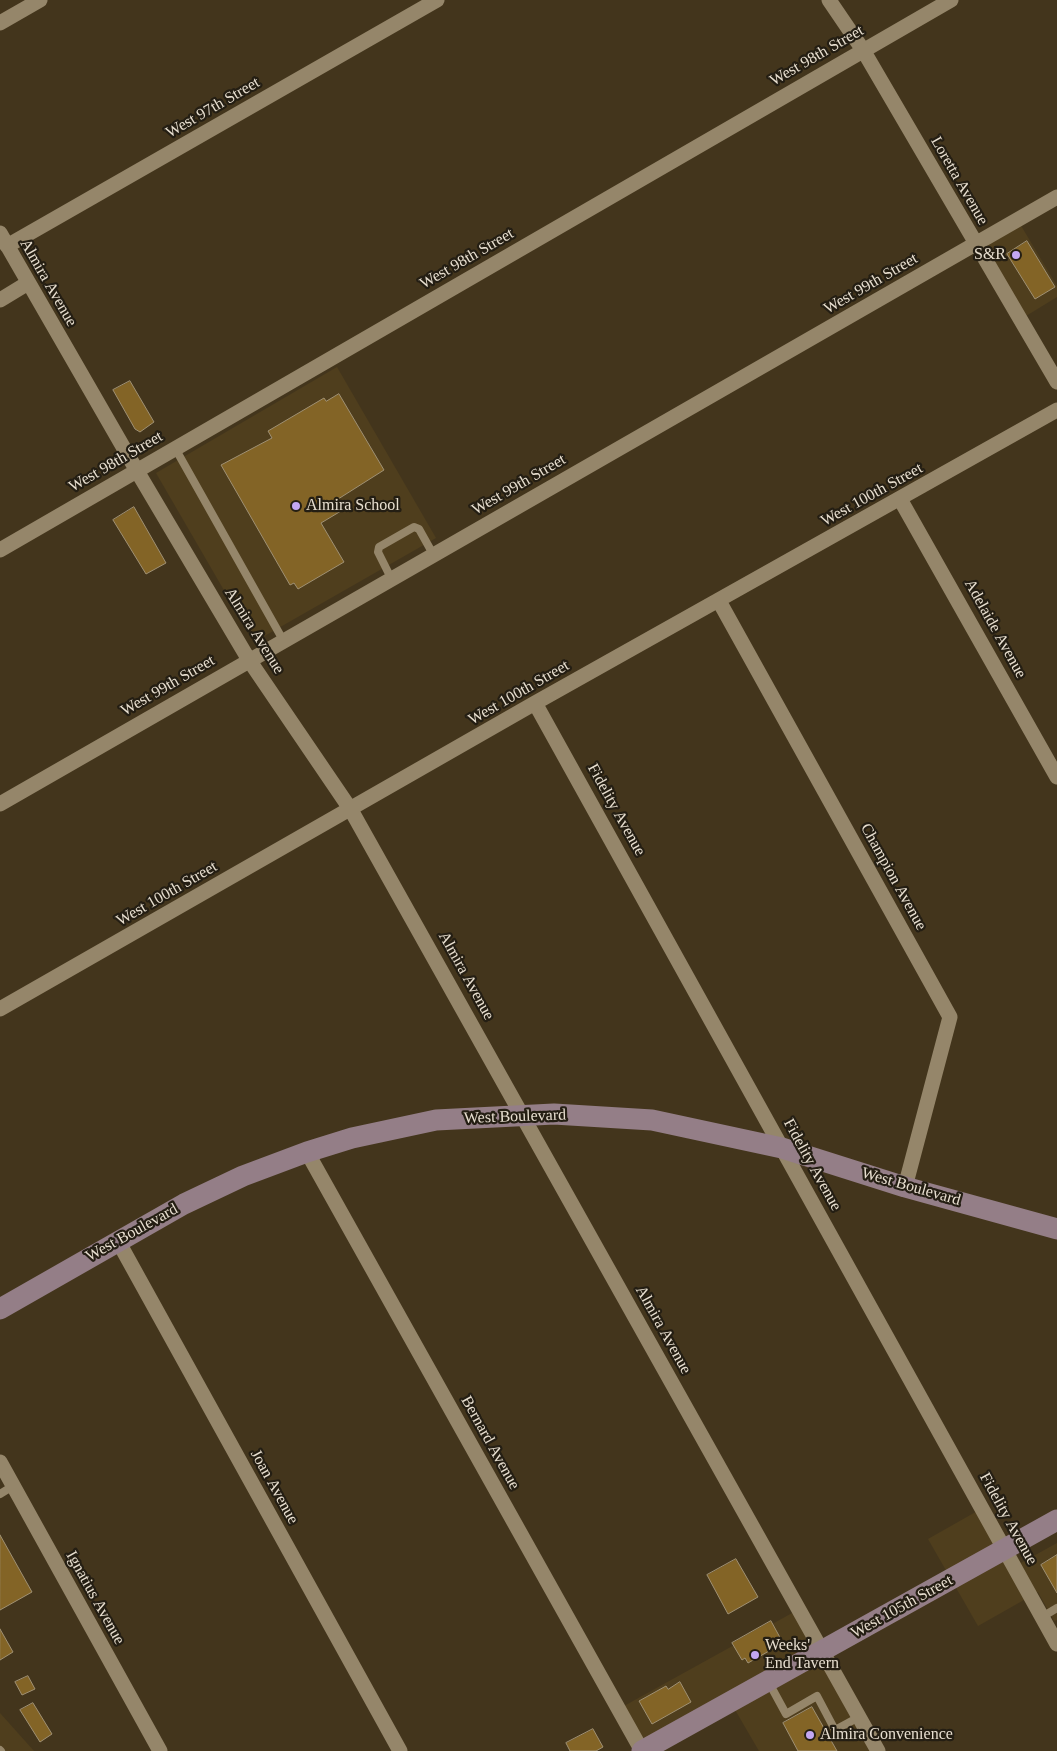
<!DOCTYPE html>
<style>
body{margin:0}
canvas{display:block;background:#43351c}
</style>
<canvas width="1057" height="1751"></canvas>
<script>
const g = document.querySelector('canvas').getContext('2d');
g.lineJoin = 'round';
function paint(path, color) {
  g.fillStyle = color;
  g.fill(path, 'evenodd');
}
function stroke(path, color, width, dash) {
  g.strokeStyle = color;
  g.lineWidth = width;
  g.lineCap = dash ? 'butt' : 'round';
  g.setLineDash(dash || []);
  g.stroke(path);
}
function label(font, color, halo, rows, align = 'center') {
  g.font = font + ' "Times New Roman",serif';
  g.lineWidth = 4.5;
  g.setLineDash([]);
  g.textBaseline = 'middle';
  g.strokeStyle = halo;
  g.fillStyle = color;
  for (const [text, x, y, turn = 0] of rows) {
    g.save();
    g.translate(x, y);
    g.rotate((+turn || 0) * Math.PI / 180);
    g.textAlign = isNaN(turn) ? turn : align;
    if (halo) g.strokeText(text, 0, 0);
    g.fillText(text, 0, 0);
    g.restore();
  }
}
const built = new Path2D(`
 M 1020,224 L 1057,286 L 1057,297 L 1026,316 L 984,245 Z
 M 337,367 L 436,538 L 254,642 L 156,473 Z
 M 988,1505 L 1021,1563 L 1057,1543 L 1057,1620 L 1054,1621 L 1038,1592 L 978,1626 L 928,1539 Z
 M 794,1612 L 872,1751 L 759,1751 L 727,1696 L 645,1741 L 624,1706 Z
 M 0,1713 L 34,1751 L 0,1751 Z`);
const building = new Path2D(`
 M 1027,241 L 1055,287 L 1035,299 L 1007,254 Z
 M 130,381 L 154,422 L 140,432 L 135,429 L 113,390 Z
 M 339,394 L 384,470 L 335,501 L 341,511 L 321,523 L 344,562 L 298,589 L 294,583 L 290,585 L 221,465 L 272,438 L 268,431 L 324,398 L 326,401 Z
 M 134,507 L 166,563 L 146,574 L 113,520 Z
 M 0,1535 L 32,1592 L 0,1610 Z
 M 1057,1555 L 1057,1593 L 1041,1565 Z
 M 736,1559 L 758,1597 L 728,1614 L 707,1575 Z
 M 771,1621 L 783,1643 L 748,1663 L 745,1658 L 742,1660 L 732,1643 Z
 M 0,1629 L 13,1652 L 0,1660 Z
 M 28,1676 L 35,1689 L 22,1695 L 15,1682 Z
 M 680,1682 L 691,1702 L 652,1724 L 639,1701 L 666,1686 L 668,1689 Z
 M 33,1703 L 52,1734 L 40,1742 L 20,1710 Z
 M 812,1707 L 837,1751 L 798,1751 L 783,1723 Z
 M 593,1729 L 603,1747 L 596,1751 L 570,1751 L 566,1743 Z`);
const lane = new Path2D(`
 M 175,448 L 283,640
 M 391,578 L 378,552 L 379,547 L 414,527 L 419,529 L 433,554
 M 0,1494 L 13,1486
 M 1042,1617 L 1057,1608
 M 768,1681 L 786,1714 L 817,1696 L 835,1730 L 859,1717
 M 0,1750 L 1,1751`);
const street = new Path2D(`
 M 829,0 L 863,50 L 1057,382
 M 0,23 L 40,0
 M 0,233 L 137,471 L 249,660 L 351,810 L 878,1751
 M 7,246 L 437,0
 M 0,300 L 28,283
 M 900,499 L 1057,777
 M 0,550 L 951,0
 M 719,601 L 950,1017 L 905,1187
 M 535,703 L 1057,1644
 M 0,804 L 1057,197
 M 0,1009 L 535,703 L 1057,410
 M 307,1152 L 642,1751
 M 118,1241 L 400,1751
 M 0,1462 L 160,1751`);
const secondary = new Path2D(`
 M 0,1309 L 184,1204 L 243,1176 L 307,1152 L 352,1138 L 436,1120 L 554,1114 L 652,1120 L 782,1148 L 905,1187 L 1057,1229
 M 642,1751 L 1057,1520`);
const markers = [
 [1016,255,5,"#c3a7f2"],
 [296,506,5,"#c3a7f2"],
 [755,1655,5,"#c3a7f2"],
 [810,1735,5,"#c3a7f2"]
];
const streetNames = [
 ["West 98th Street",817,56,-30],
 ["West 97th Street",213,108,-30],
 ["Loretta Avenue",959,181,60],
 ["West 98th Street",467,259,-30],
 ["Almira Avenue",48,283,60],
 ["West 99th Street",871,284,-30],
 ["West 98th Street",116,462,-30],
 ["West 99th Street",519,485,-30],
 ["West 100th Street",872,495,-29],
 ["Adelaide Avenue",995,629,61],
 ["Almira Avenue",254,631,58],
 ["West 99th Street",168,686,-30],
 ["West 100th Street",519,693,-30],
 ["Fidelity Avenue",616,810,61],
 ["Champion Avenue",893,877,61],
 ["West 100th Street",167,894,-30],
 ["Almira Avenue",466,976,61],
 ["West Boulevard",515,1117,-2],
 ["Fidelity Avenue",812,1165,61],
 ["West Boulevard",911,1187,16],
 ["West Boulevard",132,1233,-29],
 ["Almira Avenue",663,1330,61],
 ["Bernard Avenue",490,1443,61],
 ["Joan Avenue",274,1487,61],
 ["Fidelity Avenue",1008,1519,61],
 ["Ignatius Avenue",95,1598,61],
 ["West 105th Street",902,1607,-29]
];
const poiNames = [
 ["S&R",1006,255,"right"],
 ["Almira School",306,506],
 ["Weeks'",765,1646],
 ["End Tavern",765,1664],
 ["Almira Convenience",820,1735]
];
paint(built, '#4f3e1d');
paint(building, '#836426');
stroke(building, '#9f9073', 1);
stroke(lane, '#95866a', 8);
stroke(street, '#95866a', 15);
stroke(secondary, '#947e87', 21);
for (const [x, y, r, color] of markers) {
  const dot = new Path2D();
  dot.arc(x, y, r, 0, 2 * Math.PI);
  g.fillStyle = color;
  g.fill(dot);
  stroke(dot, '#241e13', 2);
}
label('16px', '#e8dfd0', '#241e13', streetNames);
label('16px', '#e8dfd0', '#241e13', poiNames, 'left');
</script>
